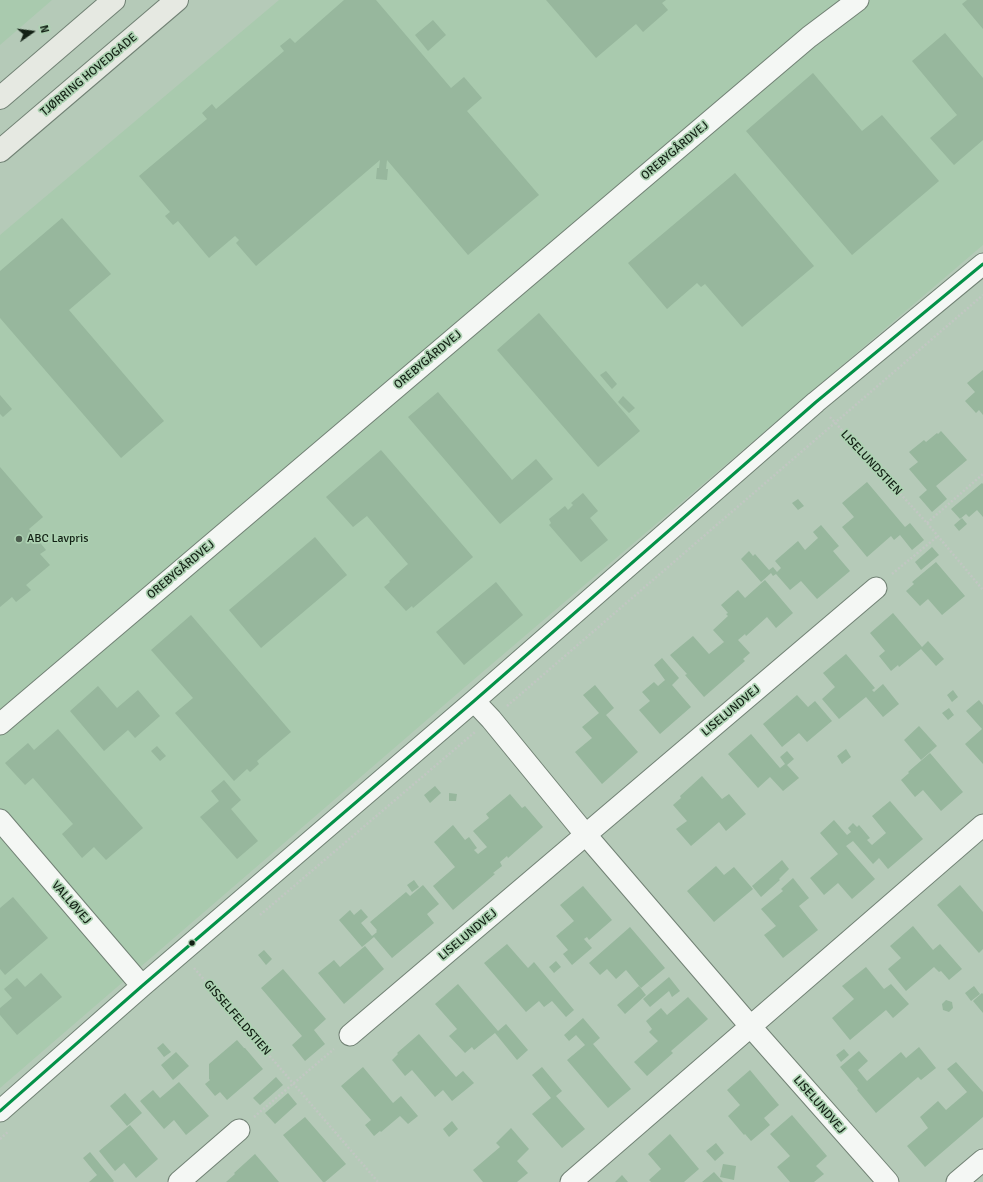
<!DOCTYPE html>
<meta charset="utf-8">
<style>
body{margin:0}
#map{position:relative;width:983px;height:1182px;overflow:hidden;background:#b5cab8;font-family:Signika,sans-serif}
canvas{display:block}
.north{position:absolute;left:12px;top:12px;width:40px;height:40px;-webkit-text-stroke:3px #add2b2;paint-order:stroke;rotate:76deg;font-size:11px;font-weight:700;line-height:16px;text-align:center;color:#132115}
.north::after{content:'';display:block;margin:auto;width:14px;height:18px;background:#132115;clip-path:polygon(50% 0,100% 100%,50% 72%,0 100%)}
</style>
<div id="map">
<canvas width="983" height="1182"></canvas>
<div class="north">N</div>
</div>
<script>
const g = document.querySelector('canvas').getContext('2d');
g.lineJoin = 'round';
function paint(path, color) {
  g.fillStyle = color;
  g.fill(path, 'evenodd');
}
function stroke(path, color, width, dash) {
  g.strokeStyle = color;
  g.lineWidth = width;
  g.lineCap = dash ? 'butt' : 'round';
  g.setLineDash(dash || []);
  g.stroke(path);
}
function label(font, color, halo, rows, align = 'center') {
  g.font = font + ' Signika,sans-serif';
  g.lineWidth = 3.5;
  g.setLineDash([]);
  g.textBaseline = 'middle';
  g.strokeStyle = halo;
  g.fillStyle = color;
  for (const [text, x, y, turn = 0] of rows) {
    g.save();
    g.translate(x, y);
    g.rotate((+turn || 0) * Math.PI / 180);
    g.textAlign = isNaN(turn) ? turn : align;
    if (halo) g.strokeText(text, 0, 0);
    g.fillText(text, 0, 0);
    g.restore();
  }
}
const built = new Path2D(`
 M 0,0 L 52,0 L 0,45 Z
 M 279,0 L 983,0 L 983,245 L 465,687 L 0,1088 L 0,235 Z`);
const building = new Path2D(`
 M 344,0 L 376,0 L 451,88 L 464,77 L 482,98 L 467,111 L 539,195 L 468,255 L 387,160 L 386,169 L 388,169 L 387,180 L 376,179 L 377,168 L 379,168 L 380,160 L 256,266 L 236,243 L 239,240 L 235,236 L 209,258 L 178,221 L 173,225 L 165,216 L 170,212 L 139,176 L 207,119 L 202,113 L 212,104 L 216,109 L 284,51 L 280,46 L 290,38 L 295,43 Z
 M 546,0 L 666,0 L 662,3 L 668,10 L 643,32 L 636,24 L 596,58 Z
 M 967,0 L 983,0 L 983,29 L 962,4 Z
 M 433,20 L 446,35 L 428,51 L 415,35 Z
 M 945,33 L 983,78 L 983,140 L 954,165 L 930,138 L 957,115 L 912,61 Z
 M 813,73 L 862,131 L 882,115 L 939,181 L 852,255 L 746,131 Z
 M 735,173 L 814,266 L 742,327 L 705,284 L 701,287 L 697,283 L 667,309 L 628,263 Z
 M 62,218 L 111,274 L 69,310 L 164,421 L 121,458 L 0,318 L 0,271 Z
 M 539,313 L 640,431 L 598,467 L 497,350 Z
 M 983,370 L 983,415 L 979,410 L 976,413 L 965,401 L 975,392 L 967,383 Z
 M 606,371 L 617,384 L 612,389 L 600,375 Z
 M 438,392 L 512,480 L 536,459 L 553,479 L 500,524 L 408,417 Z
 M 0,395 L 12,409 L 3,417 L 0,414 Z
 M 623,396 L 635,408 L 629,413 L 618,402 Z
 M 941,431 L 967,460 L 936,486 L 947,499 L 932,512 L 919,497 L 927,490 L 909,469 L 918,462 L 909,452 L 924,440 L 926,442 L 937,433 L 938,434 Z
 M 381,450 L 473,557 L 413,608 L 412,606 L 406,611 L 384,587 L 390,582 L 389,581 L 408,564 L 367,516 L 353,527 L 326,497 Z
 M 0,467 L 43,517 L 29,529 L 46,550 L 40,554 L 50,565 L 26,585 L 31,590 L 16,602 L 12,597 L 0,607 Z
 M 867,482 L 905,527 L 910,523 L 924,540 L 912,550 L 900,535 L 894,540 L 891,536 L 867,557 L 842,527 L 854,517 L 842,503 Z
 M 982,483 L 983,484 L 983,517 L 977,510 L 969,517 L 966,514 L 960,519 L 951,509 Z
 M 583,493 L 598,511 L 590,518 L 608,540 L 581,562 L 549,525 L 551,523 L 549,519 L 565,506 L 568,510 L 573,505 L 571,503 Z
 M 798,499 L 804,506 L 798,510 L 792,503 Z
 M 962,518 L 967,524 L 959,531 L 954,525 Z
 M 821,525 L 839,546 L 833,551 L 850,571 L 817,599 L 801,581 L 790,590 L 776,574 L 773,576 L 771,573 L 761,582 L 741,559 L 749,551 L 753,556 L 755,554 L 769,570 L 773,567 L 777,572 L 781,568 L 775,561 L 798,541 L 805,550 L 818,538 L 813,532 Z
 M 315,537 L 347,575 L 261,648 L 229,610 Z
 M 932,547 L 939,555 L 921,570 L 915,562 Z
 M 936,562 L 965,596 L 942,615 L 928,599 L 920,606 L 906,591 L 914,584 L 912,582 Z
 M 765,580 L 793,613 L 776,628 L 767,617 L 746,636 L 745,634 L 738,640 L 750,653 L 743,659 L 745,661 L 704,697 L 685,675 L 687,674 L 670,655 L 693,636 L 709,654 L 724,642 L 713,630 L 728,616 L 726,614 L 728,613 L 721,605 L 738,590 L 745,598 Z
 M 496,582 L 523,615 L 464,665 L 436,632 Z
 M 893,613 L 922,647 L 928,641 L 944,659 L 936,666 L 921,649 L 899,667 L 898,665 L 891,671 L 879,656 L 885,651 L 870,633 Z
 M 191,615 L 291,732 L 257,761 L 259,764 L 250,772 L 247,769 L 234,781 L 175,713 L 193,698 L 151,650 Z
 M 846,654 L 875,688 L 872,690 L 874,692 L 883,684 L 899,704 L 883,717 L 866,697 L 839,719 L 822,699 L 835,687 L 823,673 Z
 M 662,658 L 679,678 L 672,685 L 691,707 L 660,734 L 639,710 L 650,701 L 642,692 L 654,682 L 658,686 L 665,680 L 654,665 Z
 M 595,685 L 614,708 L 606,715 L 638,752 L 602,784 L 575,752 L 592,738 L 582,727 L 599,713 L 583,695 Z
 M 98,686 L 117,708 L 138,690 L 160,716 L 135,738 L 128,730 L 104,751 L 70,711 Z
 M 953,690 L 958,697 L 952,702 L 947,695 Z
 M 797,695 L 808,707 L 815,701 L 832,721 L 807,742 L 799,733 L 782,747 L 763,724 Z
 M 979,700 L 983,705 L 983,764 L 965,744 L 982,729 L 966,711 Z
 M 949,708 L 954,715 L 948,720 L 942,713 Z
 M 919,726 L 937,746 L 921,760 L 904,740 Z
 M 58,729 L 143,828 L 106,860 L 94,847 L 82,858 L 62,834 L 73,824 L 33,778 L 25,785 L 5,763 L 28,743 L 34,750 Z
 M 751,734 L 780,768 L 785,764 L 780,757 L 787,751 L 794,759 L 787,765 L 799,778 L 783,791 L 770,777 L 758,788 L 728,754 Z
 M 157,746 L 166,756 L 160,761 L 151,751 Z
 M 846,749 L 851,757 L 842,764 L 837,756 Z
 M 930,753 L 963,792 L 941,811 L 923,790 L 915,797 L 901,780 L 909,773 L 908,772 Z
 M 702,776 L 722,799 L 729,794 L 746,814 L 726,831 L 719,822 L 691,846 L 676,829 L 687,821 L 673,805 L 681,798 L 680,796 Z
 M 224,780 L 241,800 L 231,809 L 258,841 L 237,859 L 200,817 L 219,801 L 211,791 Z
 M 435,786 L 441,793 L 430,803 L 424,795 Z
 M 449,793 L 457,794 L 456,801 L 449,801 Z
 M 510,794 L 522,808 L 525,806 L 543,827 L 508,858 L 507,856 L 500,862 L 502,866 L 493,873 L 495,874 L 453,910 L 433,886 L 455,867 L 434,842 L 453,825 L 465,840 L 469,837 L 477,848 L 474,850 L 478,854 L 487,847 L 473,831 L 489,818 L 486,814 Z
 M 890,801 L 923,839 L 888,869 L 879,858 L 873,864 L 853,841 L 846,846 L 875,879 L 852,899 L 838,883 L 824,895 L 810,878 L 838,854 L 820,833 L 834,820 L 847,835 L 851,832 L 848,828 L 853,823 L 857,827 L 859,825 L 870,838 L 867,840 L 872,845 L 886,833 L 872,816 Z
 M 782,860 L 789,869 L 779,879 L 780,880 L 761,897 L 752,886 Z
 M 716,866 L 724,875 L 734,867 L 753,889 L 714,922 L 687,891 Z
 M 793,878 L 809,898 L 799,906 L 818,930 L 783,958 L 764,935 L 776,926 L 761,909 L 783,891 L 781,889 Z
 M 414,880 L 419,887 L 412,892 L 407,885 Z
 M 423,885 L 439,904 L 427,914 L 434,923 L 392,958 L 374,937 L 362,947 L 339,920 L 350,910 L 354,915 L 361,909 L 368,917 L 361,923 L 372,936 L 377,932 L 376,931 L 377,930 L 370,922 L 406,892 L 410,896 Z
 M 960,885 L 983,912 L 983,949 L 979,953 L 937,905 Z
 M 583,886 L 612,920 L 589,940 L 587,937 L 584,939 L 592,948 L 572,965 L 563,954 L 568,950 L 556,936 L 574,921 L 560,905 Z
 M 13,897 L 48,938 L 5,975 L 0,969 L 0,908 Z
 M 913,926 L 933,950 L 940,944 L 962,969 L 949,980 L 941,971 L 939,972 L 934,967 L 906,991 L 888,969 L 901,958 L 890,946 Z
 M 630,927 L 665,968 L 641,988 L 626,970 L 616,979 L 607,969 L 600,975 L 589,963 Z
 M 507,944 L 528,968 L 534,962 L 574,1010 L 566,1017 L 552,1001 L 544,1007 L 539,1001 L 526,1012 L 484,963 Z
 M 365,946 L 384,969 L 344,1004 L 318,973 L 334,960 L 340,967 Z
 M 264,950 L 272,959 L 266,965 L 258,955 Z
 M 556,961 L 561,967 L 554,973 L 549,967 Z
 M 866,967 L 884,989 L 891,984 L 909,1004 L 893,1018 L 886,1010 L 850,1040 L 832,1018 L 854,999 L 842,986 Z
 M 283,969 L 326,1019 L 314,1030 L 325,1044 L 305,1061 L 292,1045 L 302,1036 L 261,988 Z
 M 41,973 L 62,997 L 17,1035 L 0,1015 L 0,1008 L 12,998 L 4,989 L 17,978 L 25,987 Z
 M 669,977 L 680,991 L 672,997 L 669,991 L 650,1007 L 643,999 Z
 M 458,984 L 498,1031 L 506,1024 L 528,1050 L 517,1060 L 495,1033 L 474,1050 L 472,1047 L 465,1053 L 449,1036 L 457,1029 L 435,1004 Z
 M 639,986 L 646,995 L 625,1014 L 617,1005 Z
 M 974,986 L 980,994 L 971,1001 L 965,993 Z
 M 982,993 L 983,994 L 983,1013 L 973,1001 Z
 M 688,997 L 708,1019 L 671,1051 L 673,1053 L 647,1076 L 634,1062 L 658,1041 L 649,1032 L 652,1029 L 646,1021 L 661,1008 L 667,1015 Z
 M 946,1000 L 952,1002 L 953,1008 L 949,1012 L 943,1010 L 942,1004 Z
 M 583,1018 L 600,1038 L 593,1044 L 631,1089 L 608,1108 L 567,1060 L 585,1045 L 576,1035 L 569,1041 L 564,1035 Z
 M 419,1034 L 456,1077 L 463,1071 L 474,1083 L 452,1101 L 443,1090 L 435,1097 L 412,1070 L 405,1076 L 392,1060 L 398,1054 L 397,1053 Z
 M 237,1040 L 244,1048 L 245,1048 L 263,1069 L 227,1100 L 220,1092 L 215,1096 L 205,1084 L 210,1080 L 209,1079 L 209,1064 Z
 M 163,1043 L 171,1052 L 164,1057 L 157,1048 Z
 M 919,1047 L 936,1068 L 921,1080 L 918,1077 L 876,1113 L 857,1090 L 858,1089 L 840,1067 L 859,1051 L 868,1061 L 858,1070 L 867,1081 L 901,1052 L 906,1058 Z
 M 844,1049 L 849,1055 L 841,1062 L 836,1055 Z
 M 176,1052 L 189,1066 L 173,1080 L 161,1065 Z
 M 956,1062 L 983,1092 L 983,1117 L 925,1167 L 907,1146 L 928,1128 L 920,1117 L 938,1101 L 946,1110 L 967,1092 L 947,1069 Z
 M 363,1067 L 393,1103 L 401,1096 L 418,1116 L 408,1124 L 400,1116 L 381,1132 L 380,1131 L 374,1136 L 365,1125 L 371,1120 L 341,1086 Z
 M 542,1067 L 562,1091 L 556,1096 L 585,1129 L 562,1148 L 532,1114 L 551,1098 L 532,1075 Z
 M 750,1070 L 779,1105 L 764,1118 L 770,1125 L 751,1141 L 745,1134 L 744,1135 L 728,1116 L 740,1105 L 727,1090 Z
 M 276,1077 L 283,1085 L 260,1105 L 253,1098 Z
 M 179,1082 L 209,1116 L 186,1135 L 174,1120 L 164,1129 L 140,1101 L 153,1090 L 160,1098 Z
 M 125,1093 L 142,1113 L 127,1126 L 110,1106 Z
 M 288,1093 L 297,1104 L 275,1124 L 265,1113 Z
 M 792,1115 L 827,1156 L 816,1166 L 824,1174 L 814,1182 L 790,1182 L 777,1167 L 790,1156 L 770,1134 Z
 M 305,1117 L 346,1164 L 325,1182 L 323,1182 L 283,1135 Z
 M 452,1121 L 458,1129 L 449,1137 L 443,1129 Z
 M 130,1125 L 158,1159 L 136,1178 L 124,1163 L 115,1171 L 99,1151 Z
 M 511,1128 L 529,1149 L 517,1161 L 528,1173 L 517,1182 L 483,1182 L 473,1170 L 500,1147 L 496,1143 Z
 M 670,1134 L 699,1169 L 684,1182 L 651,1182 L 649,1180 L 661,1169 L 648,1154 Z
 M 716,1143 L 724,1153 L 715,1161 L 706,1151 Z
 M 90,1152 L 114,1181 L 113,1182 L 89,1182 L 97,1175 L 83,1158 Z
 M 255,1154 L 279,1182 L 226,1182 L 235,1174 L 234,1173 Z
 M 723,1164 L 736,1166 L 734,1180 L 720,1177 Z
 M 714,1172 L 723,1182 L 702,1182 Z
 M 622,1175 L 628,1182 L 615,1182 Z`);
const path = new Path2D(`
 M 830,417 L 927,523 L 983,590
 M 927,523 L 983,474
 M 892,574 L 938,536
 M 507,706 L 983,295
 M 260,915 L 475,732
 M 194,968 L 378,1182
 M 254,1117 L 334,1049
 M 0,1139 L 9,1131`);
const minor = new Path2D(`
 M 474,701 L 491,719 L 586,835 L 751,1027 L 888,1182
 M 0,724 L 809,37 L 858,0
 M 0,820 L 142,986
 M 350,1035 L 876,588
 M 0,1111 L 142,986 L 474,701 L 816,402 L 983,264
 M 179,1182 L 239,1130
 M 571,1182 L 983,825
 M 957,1182 L 983,1160`);
const secondary = new Path2D(`
 M 0,98 L 114,0
 M 0,151 L 177,0`);
const bus1 = new Path2D(`
 M 0,1111 L 142,986 L 474,701 L 816,402 L 983,264`);
const markers = [
 [19,539,4,"#4c5c4e"],
 [192,943,3.5,"#132115"]
];
const streetNames = [
 ["TJØRRING HOVEDGADE",89,75,-40],
 ["OREBYGÅRDVEJ",675,151,-40],
 ["OREBYGÅRDVEJ",428,360,-40],
 ["LISELUNDSTIEN",871,463,47],
 ["OREBYGÅRDVEJ",181,570,-40],
 ["LISELUNDVEJ",731,711,-40],
 ["VALLØVEJ",71,903,49],
 ["LISELUNDVEJ",468,935,-40],
 ["GISSELFELDSTIEN",237,1018,49],
 ["LISELUNDVEJ",819,1105,49]
];
const poiNames = [
 ["ABC Lavpris",27,539]
];
paint(built, '#a9caae');
paint(building, '#97b79d');
stroke(minor, '#718174', 23);
stroke(secondary, '#718174', 24);
stroke(path, '#c1c7c2', 2.5, [2, 2]);
stroke(minor, '#f4f7f4', 21);
stroke(secondary, '#e6e9e2', 22);
stroke(bus1, '#039248', 3);
for (const [x, y, r, color] of markers) {
  const dot = new Path2D();
  dot.arc(x, y, r, 0, 2 * Math.PI);
  g.fillStyle = color;
  g.fill(dot);
  stroke(dot, '#add2b2', 1.5);
}
label('12px', '#132115', '#add2b2', streetNames);
label('12px', '#132115', '#add2b2', poiNames, 'left');
</script>
